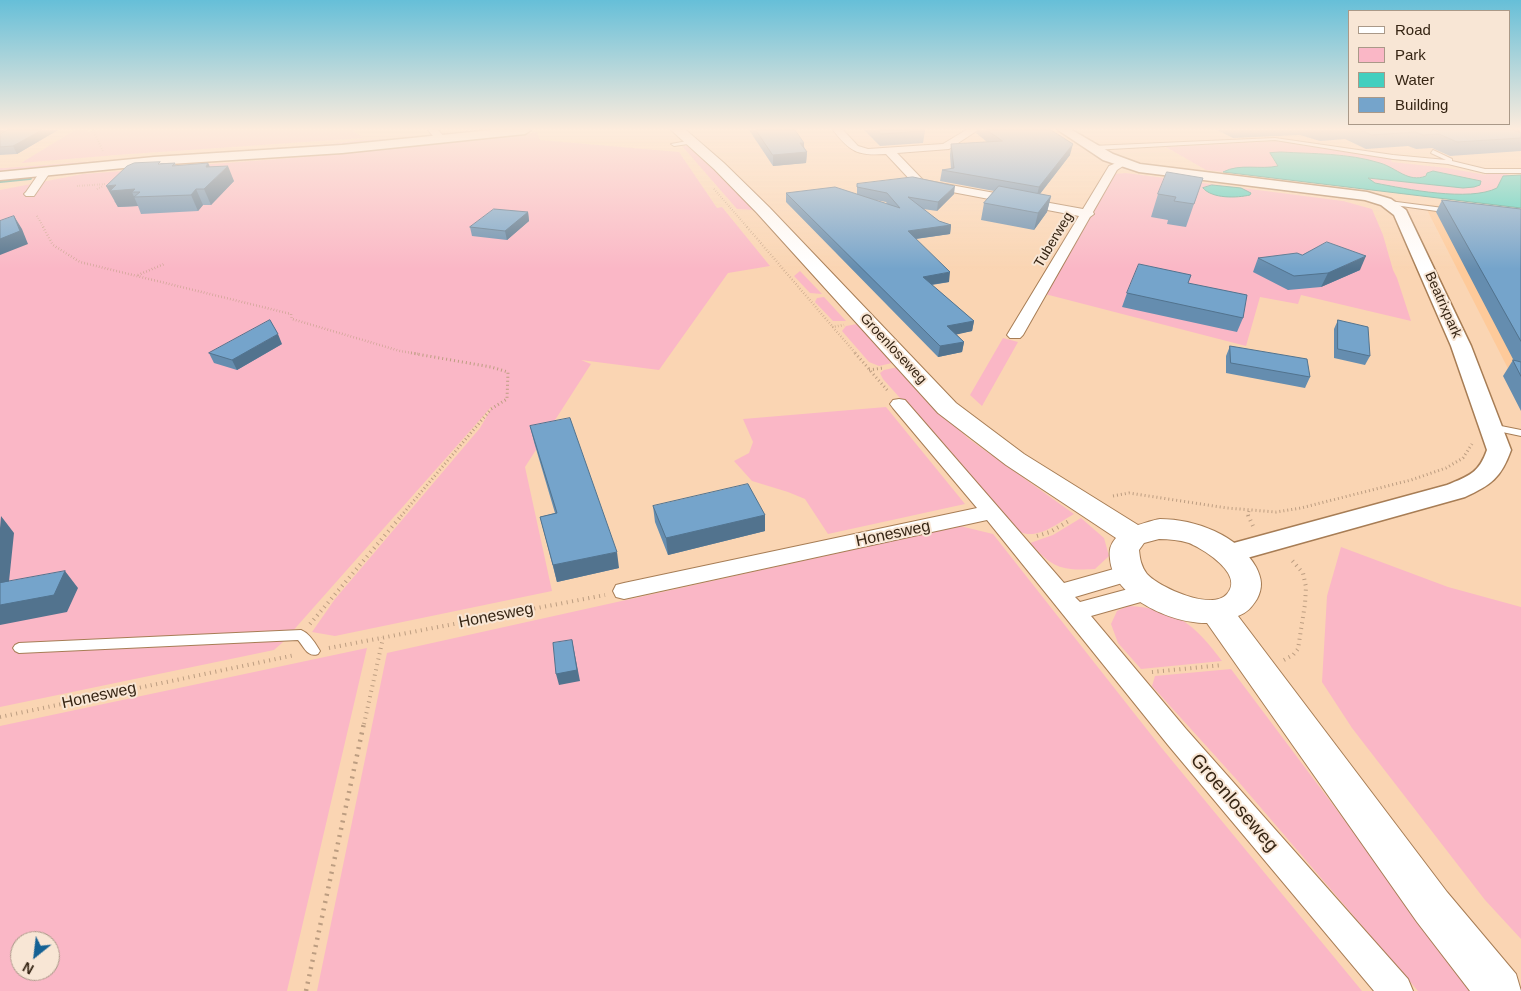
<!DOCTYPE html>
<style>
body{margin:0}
#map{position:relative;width:1521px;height:991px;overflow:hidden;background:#fad5b3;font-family:Helvetica,sans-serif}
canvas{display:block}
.legend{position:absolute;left:1348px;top:10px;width:162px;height:115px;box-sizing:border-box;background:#f8e6d5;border:1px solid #a98;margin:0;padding:6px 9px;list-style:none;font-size:15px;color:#362514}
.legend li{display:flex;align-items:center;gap:10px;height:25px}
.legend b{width:25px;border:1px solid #a98}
.north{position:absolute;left:10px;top:931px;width:50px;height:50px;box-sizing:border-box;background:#f8e6d5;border:1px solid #a98;border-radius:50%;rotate:209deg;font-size:14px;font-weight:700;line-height:20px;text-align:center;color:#362514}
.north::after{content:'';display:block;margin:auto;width:18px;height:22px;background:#156194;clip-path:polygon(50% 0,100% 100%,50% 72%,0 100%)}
</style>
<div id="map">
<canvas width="1521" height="991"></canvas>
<ul class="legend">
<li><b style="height:6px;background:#fff"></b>Road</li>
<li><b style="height:14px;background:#fab7c6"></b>Park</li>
<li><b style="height:14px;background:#43cfbf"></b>Water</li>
<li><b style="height:14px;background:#75a4cb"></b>Building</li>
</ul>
<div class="north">N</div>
</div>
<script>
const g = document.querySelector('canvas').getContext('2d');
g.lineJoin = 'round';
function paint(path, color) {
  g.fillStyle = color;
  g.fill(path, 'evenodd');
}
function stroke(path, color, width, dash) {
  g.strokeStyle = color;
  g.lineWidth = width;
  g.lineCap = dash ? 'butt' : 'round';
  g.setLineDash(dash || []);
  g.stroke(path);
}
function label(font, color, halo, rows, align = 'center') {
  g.font = font + ' Helvetica,sans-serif';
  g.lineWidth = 4;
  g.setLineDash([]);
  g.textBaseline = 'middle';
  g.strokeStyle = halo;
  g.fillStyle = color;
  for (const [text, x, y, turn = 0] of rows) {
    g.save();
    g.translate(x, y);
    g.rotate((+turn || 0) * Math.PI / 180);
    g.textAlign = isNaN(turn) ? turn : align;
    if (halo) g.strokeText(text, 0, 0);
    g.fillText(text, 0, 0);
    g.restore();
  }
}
const built = new Path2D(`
 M 1424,204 L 1521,216 L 1521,394 Z`);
const green = new Path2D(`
 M 75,130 L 89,130 L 86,132 L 98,130 L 352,130 L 363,138 L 116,155 L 21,163 Z
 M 537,132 L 540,140 L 679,152 L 717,208 L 722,207 L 770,266 L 728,273 L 659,370 L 581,360 L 591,364 L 525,467 L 552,591 L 335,636 L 312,632 L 335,599 L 480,428 L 493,405 L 283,642 L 274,650 L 0,707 L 0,190 L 83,174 L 317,156 Z
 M 429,138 L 0,174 L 0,168 L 5,168 L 332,144 L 362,140 Z
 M 1278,141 L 1355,152 L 1356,154 L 1378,157 L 1378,155 L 1391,159 L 1392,162 L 1447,168 L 1486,175 L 1486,172 L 1505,173 L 1511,176 L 1503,176 L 1497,188 C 1469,202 1407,189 1375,183 L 1369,180 L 1368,178 L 1463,188 L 1475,179 L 1433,171 L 1427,173 L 1426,176 C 1405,184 1382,165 1363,159 C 1337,152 1307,154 1281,152 L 1271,156 L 1278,166 L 1271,168 L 1252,167 L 1223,172 L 1206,170 L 1166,147 Z
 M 682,146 L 691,146 L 722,175 L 755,210 L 737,209 Z
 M 1126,173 L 1343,201 L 1372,209 L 1383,235 L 1393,270 L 1397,278 L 1411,321 L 1301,295 L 1298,304 L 1260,297 L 1246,346 L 1045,294 L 1113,174 ZM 1212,185 L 1241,188 L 1246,196 L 1230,197 L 1210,194 Z
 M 800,271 L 822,294 L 810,293 L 794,276 Z
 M 824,297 L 846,321 L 833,321 L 815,302 L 817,298 Z
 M 857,324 L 892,363 L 879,366 L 869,362 L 842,331 L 846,326 Z
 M 1003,338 L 1018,342 L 982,406 L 970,395 Z
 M 898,367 L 935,408 L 969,439 L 1074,514 C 1058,523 1038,540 1020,532 L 883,379 L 880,373 L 884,370 Z
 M 886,407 L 965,504 L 828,534 L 805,499 L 788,492 L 752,481 L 734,461 L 749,453 L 753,442 L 743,419 Z
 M 1081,518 L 1104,538 L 1109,556 L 1095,569 C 1061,571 1053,568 1030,543 L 1053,535 Z
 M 960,526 L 993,534 L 1160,746 L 1362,991 L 317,991 L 387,653 Z
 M 1341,547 L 1448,587 L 1521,607 L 1521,939 L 1485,900 L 1352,728 L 1322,682 L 1327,596 Z
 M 1128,606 C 1176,608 1194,624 1222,661 L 1141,669 L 1118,643 L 1111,624 L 1117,611 Z
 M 367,648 L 287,991 L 0,991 L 0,726 ZM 20,941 L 50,941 L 50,971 L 20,971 Z
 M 1231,669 L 1463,978 L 1474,991 L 1418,991 L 1237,780 L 1152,686 L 1155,676 Z`);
const water = new Path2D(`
 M 1281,152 C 1314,154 1348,153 1380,163 C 1397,168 1408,183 1426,176 L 1427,173 L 1433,171 L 1481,181 L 1480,185 L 1474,187 L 1463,188 L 1368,178 L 1375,183 C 1406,189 1469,202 1497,188 L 1503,176 L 1521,175 L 1521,208 L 1223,172 C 1240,163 1260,170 1278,166 L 1270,153 Z
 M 1212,185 L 1241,188 L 1251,193 L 1250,195 C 1237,198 1212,199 1203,188 Z`);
const stream = new Path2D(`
 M 0,181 L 30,178`);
const pathFar4 = new Path2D(`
 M 93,130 L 103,151
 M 77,186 L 106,184
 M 97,189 L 103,186
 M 714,189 L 748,228
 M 37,216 L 44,228`);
const pathFar3 = new Path2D(`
 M 43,227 L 53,245 L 80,262 L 291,314 L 292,319 L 400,351 L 419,354
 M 747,227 L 856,354
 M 138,275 L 164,264
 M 832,327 L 844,325`);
const pathFar2 = new Path2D(`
 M 855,353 L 888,391
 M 869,370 L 883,368
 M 1113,496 L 1129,493 L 1227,508 L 1276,512 L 1301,508 L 1411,480 L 1446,468 L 1463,458 L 1472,444
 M 401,516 L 491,409 L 507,399 L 508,372 L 491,367 L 411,353
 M 1248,516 L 1249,511`);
const pathFar1 = new Path2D(`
 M 1248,515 L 1253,526
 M 1037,536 L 1050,532 L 1069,521
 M 310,624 L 402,515
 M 329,648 L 605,595
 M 1284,660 L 1293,655 L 1298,649 L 1305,604 L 1306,587 L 1303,573 L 1290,558
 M 1152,672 L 1223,665
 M 0,717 L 295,655
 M 364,724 L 383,638`);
const path = new Path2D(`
 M 306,991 L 364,723`);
const service = new Path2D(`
 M 1275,138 L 1393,155 L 1446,160 L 1431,153 L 1433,150 L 1452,159 L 1452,161 L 1485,169 L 1521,169 L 1521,173 L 1485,173 L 1448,164 L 1393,159 L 1275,140 L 1092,150 L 1089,148 L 1092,146 Z
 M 693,140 L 695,143 L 674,146 L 671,144 Z
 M 1389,201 L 1451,209 L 1454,211 L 1451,213 L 1387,204 L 1386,203 Z
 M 1491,424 L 1521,430 L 1521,436 L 1488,429 L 1486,427 L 1488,425 Z
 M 301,630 C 309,633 316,644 320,651 L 318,654 C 308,658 304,647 298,640 L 19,653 L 15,651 L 13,648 L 15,645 L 19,643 Z`);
const minor = new Path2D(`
 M 428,130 L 438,130 L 447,140 L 446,142 L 438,142 Z
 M 833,130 L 843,130 L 858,146 L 868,149 L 943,144 L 966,130 L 978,130 L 949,149 L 897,153 L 923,180 L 1083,209 L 1109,166 L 1121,161 L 1126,164 L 1117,170 L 1093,212 L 1094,214 L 1090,217 L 1023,335 L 1020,338 L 1010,338 L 1007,335 L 1079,216 L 915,185 L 886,154 C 858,156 850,152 833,130 Z
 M 46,168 L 51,171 L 34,196 L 26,196 L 24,194 L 26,192 L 42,169 Z
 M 899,399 L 905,400 L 1064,583 L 1128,565 L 1136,567 L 1139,573 L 1136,579 L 1075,597 L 1080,602 L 1147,584 L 1155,586 L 1158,592 L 1155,598 L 1091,616 L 1186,729 L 1408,979 L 1413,991 L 1374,991 L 1168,745 L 987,520 L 624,599 L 616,597 L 613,591 L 616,585 L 624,583 L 977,508 L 893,408 L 890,404 L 893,400 Z`);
const tertiary = new Path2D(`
 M 491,130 L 531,130 L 525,134 L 342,153 L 154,165 L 0,180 L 0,172 L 154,157 L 342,145 Z
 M 1058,130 L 1072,130 L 1113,154 L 1140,164 L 1367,192 L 1391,199 L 1406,210 L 1471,346 L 1511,450 C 1501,478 1491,485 1465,497 L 1229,563 L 1219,561 L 1215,554 L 1219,547 L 1447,485 C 1469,476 1479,473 1487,450 L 1451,346 L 1394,215 L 1381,205 L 1365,200 L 1139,172 L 1103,160 Z`);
const primary = new Path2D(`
 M 671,130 L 686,130 L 724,163 L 769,207 L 956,403 L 1024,454 L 1138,525 C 1145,523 1153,520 1160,519 C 1195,519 1238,535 1256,567 C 1262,579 1263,587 1257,599 C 1251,608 1248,612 1238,616 L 1447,892 L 1516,974 L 1521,991 L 1470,991 L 1417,922 L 1207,623 C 1173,624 1113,598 1110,559 C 1109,550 1110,545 1116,538 L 1006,465 L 938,413 L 757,213 L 714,169 ZM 1159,539 C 1169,539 1179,540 1189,543 C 1203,549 1245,574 1227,594 C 1212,611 1160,588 1147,574 C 1141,566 1140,559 1139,550 L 1144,543 Z`);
const wall = new Path2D(`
 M 8,130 L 58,130 L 17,154 L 0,155 L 0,134 Z
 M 749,130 L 795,130 L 807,152 L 806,163 L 773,166 Z
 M 864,130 L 924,130 L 925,131 L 923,143 L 880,146 Z
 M 977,130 L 1051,130 L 1070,155 L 1040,194 L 1051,196 L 1047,212 L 1034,230 L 981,220 L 984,203 L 994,191 L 940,181 L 942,170 L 951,169 L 950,155 L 951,144 L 987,142 L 976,133 Z
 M 1217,130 L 1521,130 L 1521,151 L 1450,156 L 1432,148 L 1416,149 L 1408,146 L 1366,149 L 1345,139 L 1320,141 L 1300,135 L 1233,138 Z
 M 161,163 L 175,163 L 176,166 L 208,163 L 210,167 L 234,181 L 211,205 L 203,205 L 198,211 L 141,214 L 138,206 L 118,207 L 115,202 L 114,202 Z
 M 1203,178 L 1186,227 L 1167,224 L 1168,220 L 1151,217 L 1158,194 Z
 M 857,184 L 954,194 L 937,211 L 923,209 L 939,221 L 951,225 L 950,234 L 916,239 L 949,282 L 932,285 L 974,321 L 972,331 L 956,334 L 964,342 L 962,352 L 938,357 L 786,202 L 786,193 L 857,194 ZM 870,199 L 886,202 L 888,205 Z
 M 1442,200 L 1521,209 L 1521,411 L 1503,376 L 1513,360 L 1514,361 L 1436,212 Z
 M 528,212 L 529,221 L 507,240 L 472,236 L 470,227 Z
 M 1302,255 L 1360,270 L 1321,287 L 1288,290 L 1253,272 L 1258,258 Z
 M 1188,283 L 1243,318 L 1237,332 L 1122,307 L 1127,293 Z
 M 1338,320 L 1370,356 L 1365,365 L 1334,358 L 1334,329 Z
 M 282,344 L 237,370 L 214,363 L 209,353 Z
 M 1230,346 L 1310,377 L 1305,388 L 1226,373 L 1226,356 Z
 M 530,426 L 619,568 L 557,582 L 540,517 L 555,513 L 534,442 Z
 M 653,506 L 765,515 L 765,531 L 668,555 L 655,522 Z`);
const shadedWall = new Path2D(`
 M 0,130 L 6,130 L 0,133 Z
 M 42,130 L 58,130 L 17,154 L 13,146 Z
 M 800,143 L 804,143 L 804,152 L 807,152 L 806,163 L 773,166 L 773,155 Z
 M 1073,144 L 1070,155 L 1036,199 L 1039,187 Z
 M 208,163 L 215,179 L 228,166 L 234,181 L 211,205 L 204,189 L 206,167 Z
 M 116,185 L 135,189 L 132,192 L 138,206 L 118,207 L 106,186 Z
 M 955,186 L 954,194 L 937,211 L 938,202 Z
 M 196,189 L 203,205 L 198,211 L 191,195 Z
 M 1051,196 L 1047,212 L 1034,230 L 1038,213 Z
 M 528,212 L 529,221 L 507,240 L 505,231 Z
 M 14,216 L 22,229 L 28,244 L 0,255 L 0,239 Z
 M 951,225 L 950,234 L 907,240 L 908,231 Z
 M 1366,256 L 1360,270 L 1321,287 L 1328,273 Z
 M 950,272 L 949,282 L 921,286 L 923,277 Z
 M 974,321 L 972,331 L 946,337 L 947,326 Z
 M 278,334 L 282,344 L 237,370 L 232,360 Z
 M 964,342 L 962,352 L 938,357 L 940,346 Z
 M 765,515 L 765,531 L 668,555 L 666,538 Z
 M 1,516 L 14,533 L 7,601 L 0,592 L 0,528 Z
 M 617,552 L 619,568 L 557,582 L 553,565 Z
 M 65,571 L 78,588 L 67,612 L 0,625 L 0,605 Z
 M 572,640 L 580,681 L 559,685 L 556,674 Z`);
const building = new Path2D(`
 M 8,130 L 42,130 L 13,146 L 0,147 L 0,134 Z
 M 756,130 L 795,130 L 804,143 L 800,143 L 807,152 L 773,155 Z
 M 878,130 L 924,130 L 925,131 L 881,134 Z
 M 987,130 L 1051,130 L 1073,144 L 1039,187 L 942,170 L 954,168 L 951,144 L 1002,141 Z
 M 1361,130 L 1519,130 L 1514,130 L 1521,133 L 1521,138 L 1457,142 L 1439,134 L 1423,135 L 1415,132 L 1372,135 Z
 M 160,162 L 158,164 L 175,163 L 172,166 L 208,163 L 206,167 L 228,166 L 204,189 L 196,189 L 191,195 L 134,197 L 140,192 L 132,192 L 135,189 L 110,191 L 116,185 L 106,186 L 127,166 L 134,163 Z
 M 1167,172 L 1203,178 L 1194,204 L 1174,201 L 1176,197 L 1158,194 Z
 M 913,177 L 955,186 L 938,202 L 908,197 L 939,221 L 951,225 L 908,231 L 950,272 L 923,277 L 974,321 L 947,326 L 964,342 L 940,346 L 786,193 L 835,187 L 900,208 L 887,193 L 857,187 L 857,184 Z
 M 999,186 L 1051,196 L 1038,213 L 984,203 Z
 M 1442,200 L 1521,209 L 1521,341 Z
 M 494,209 L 528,212 L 505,231 L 470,227 Z
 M 14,216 L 20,231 L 0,239 L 0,221 Z
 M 1327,242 L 1366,256 L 1328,273 L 1294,276 L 1258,258 L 1297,253 L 1302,255 Z
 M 1139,264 L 1191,275 L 1188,283 L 1247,295 L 1243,318 L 1127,293 Z
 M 270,320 L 278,334 L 232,360 L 209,353 Z
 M 1338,320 L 1368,327 L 1370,356 L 1338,349 Z
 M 1230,346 L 1307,359 L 1310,377 L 1231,363 Z
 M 1513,360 L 1521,362 L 1521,376 Z
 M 570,418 L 617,552 L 553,565 L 540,517 L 557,513 L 530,426 Z
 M 748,484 L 765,515 L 666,538 L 653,506 Z
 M 65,571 L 54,595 L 0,605 L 0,583 Z
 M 572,640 L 577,670 L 556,674 L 553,643 Z`);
const farStreetnames = [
 ["Tuberweg",1054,240,-59],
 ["Beatrixpark",1443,305,66],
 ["Groenloseweg",893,349,47]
];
const streetNames = [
 ["Honesweg",893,534,-12],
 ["Honesweg",496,616,-11],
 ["Honesweg",99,696,-12]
];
const nearStreetnames = [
 ["Groenloseweg",1234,803,49]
];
paint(built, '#feca9a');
paint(green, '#fab7c6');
paint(water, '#43cfbf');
stroke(water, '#3f9c8c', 1);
stroke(stream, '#3f9c8c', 4);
stroke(service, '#a77d55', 2);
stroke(minor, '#a77d55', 2);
stroke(tertiary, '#a77d55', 3);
stroke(primary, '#a77d55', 2);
stroke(pathFar4, '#bc9d81', 2, [0.5, 2]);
stroke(pathFar3, '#bc9d81', 2.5, [0.5, 2.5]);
stroke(pathFar2, '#bc9d81', 3, [1, 3]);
stroke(pathFar1, '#bc9d81', 4, [1, 4.5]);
stroke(path, '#bc9d81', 4.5, [2, 5.5]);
paint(service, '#fff');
paint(minor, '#fff');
paint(tertiary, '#fff');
paint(primary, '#fff');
paint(wall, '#658daf');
paint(shadedWall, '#52738e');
paint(building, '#75a4cb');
stroke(building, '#52738e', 1);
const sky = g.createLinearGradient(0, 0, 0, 269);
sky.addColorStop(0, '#66bfd8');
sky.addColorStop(0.48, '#fdecdd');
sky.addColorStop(1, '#fdecdd00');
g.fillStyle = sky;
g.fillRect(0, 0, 1521, 269);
label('14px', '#362514', '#f8e6d5', farStreetnames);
label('16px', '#362514', '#f8e6d5', streetNames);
label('19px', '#362514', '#f8e6d5', nearStreetnames);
</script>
